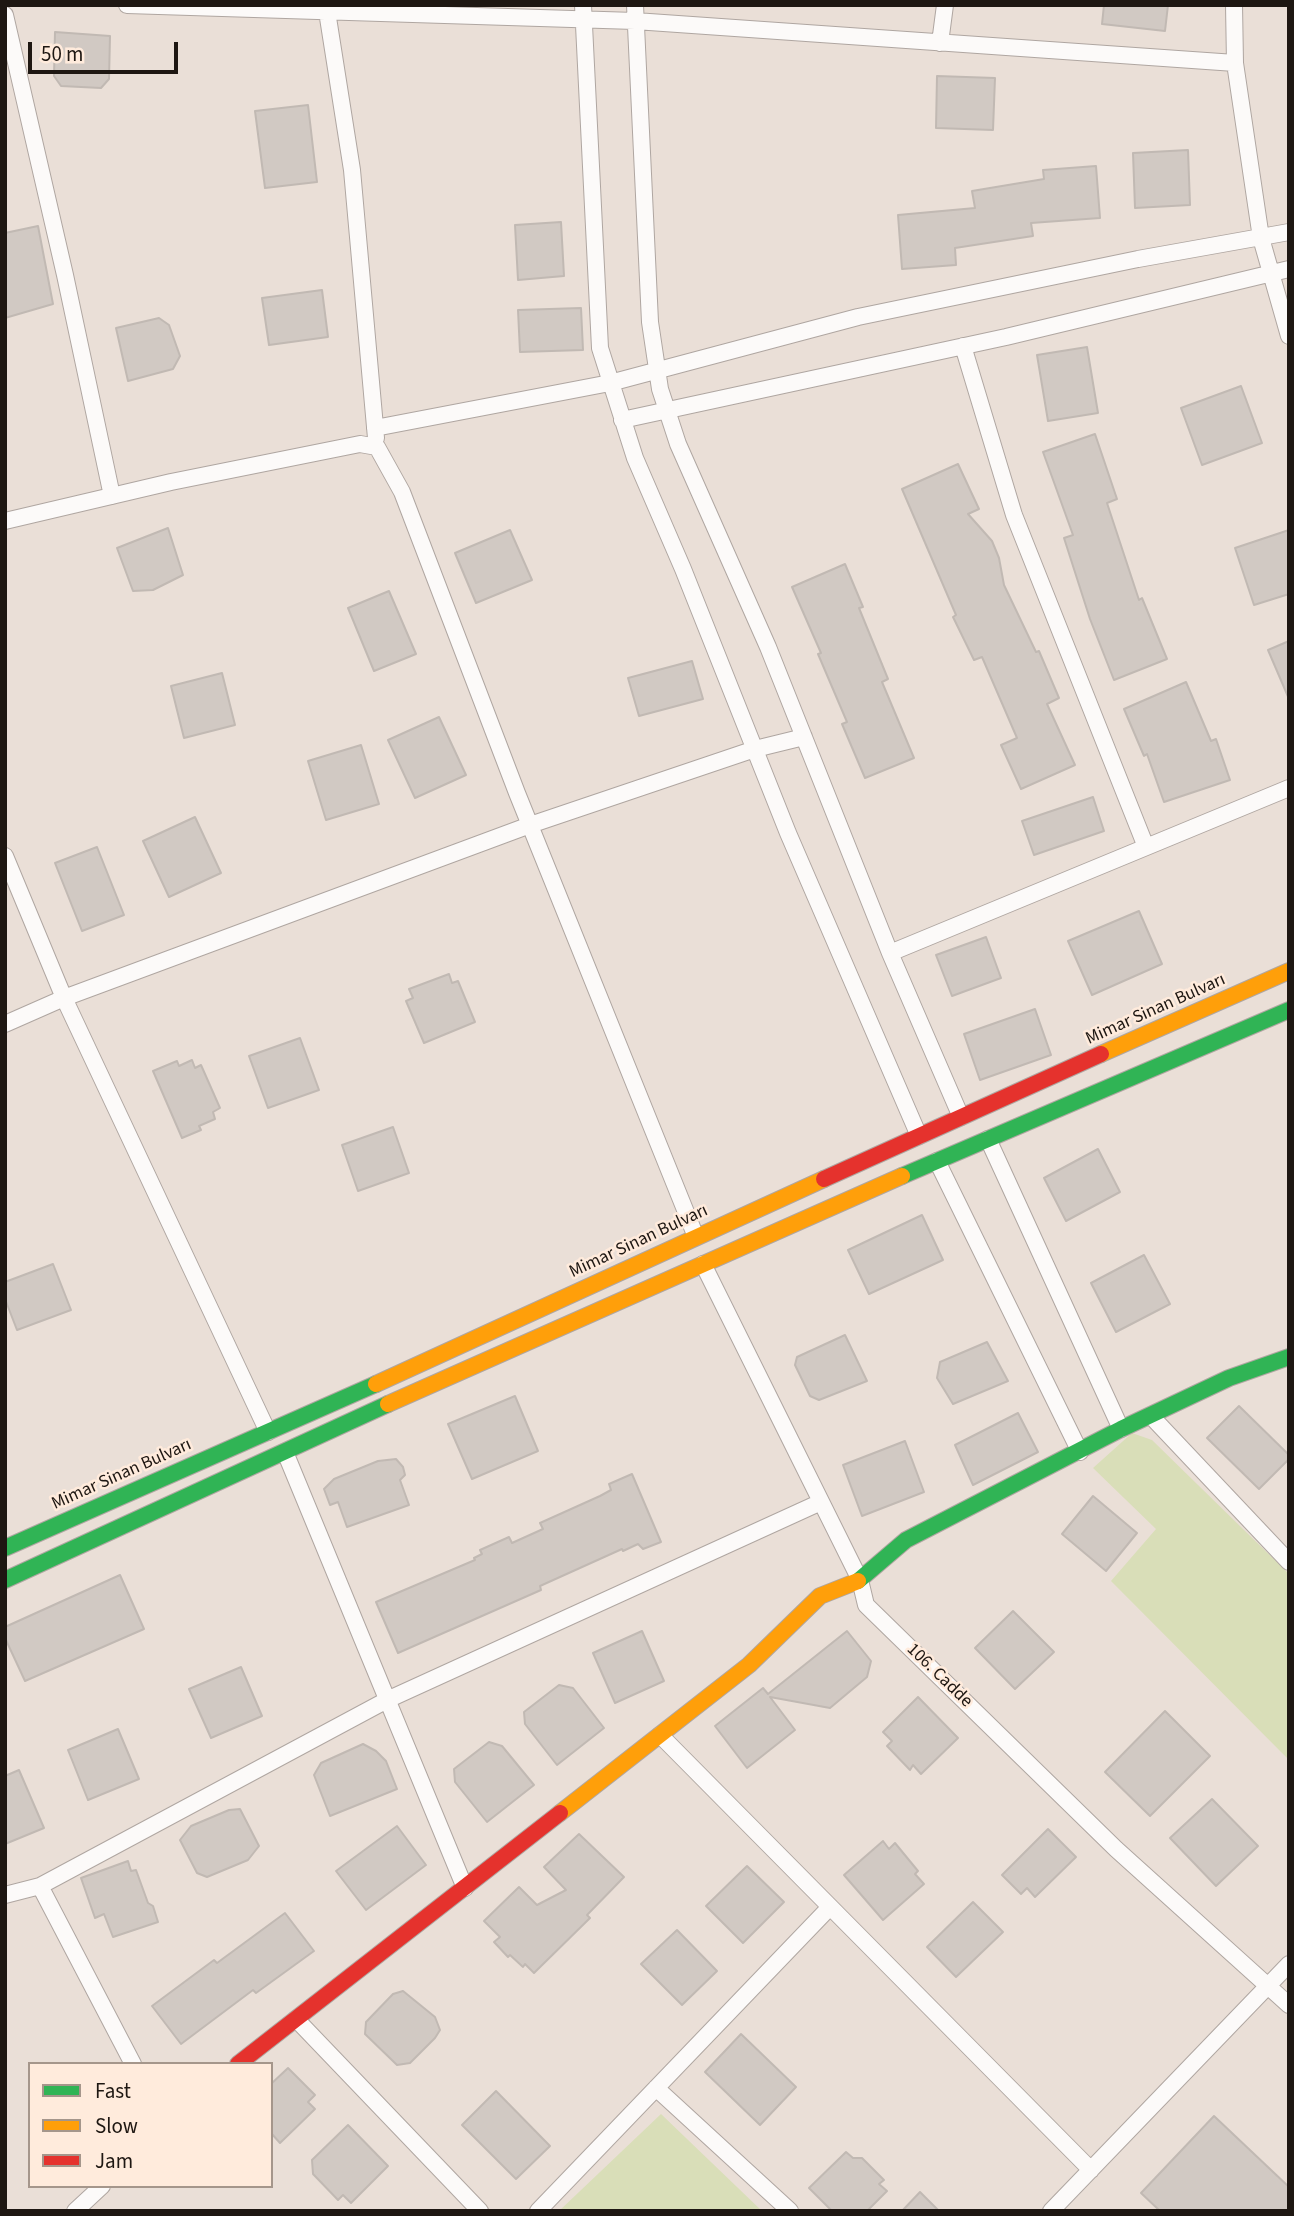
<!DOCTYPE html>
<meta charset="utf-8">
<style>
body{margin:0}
#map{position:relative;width:1294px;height:2216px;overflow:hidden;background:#eadfd7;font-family:"Source Sans 3",sans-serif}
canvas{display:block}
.frame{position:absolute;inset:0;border:7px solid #1e1712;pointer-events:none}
.legend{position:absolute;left:28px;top:2062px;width:245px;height:126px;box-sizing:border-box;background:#ffebdc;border:2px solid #a5968b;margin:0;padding:9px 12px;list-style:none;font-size:21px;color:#1e1712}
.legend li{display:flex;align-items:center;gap:14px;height:35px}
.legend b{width:35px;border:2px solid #a5968b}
.scale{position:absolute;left:28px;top:42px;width:150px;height:32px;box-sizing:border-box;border:4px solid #1e1712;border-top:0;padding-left:9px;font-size:21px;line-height:24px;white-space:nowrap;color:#1e1712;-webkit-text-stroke:5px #ffebdc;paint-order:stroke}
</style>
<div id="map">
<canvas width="1294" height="2216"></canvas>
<div class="frame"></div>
<ul class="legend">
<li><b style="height:9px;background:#30b455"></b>Fast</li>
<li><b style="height:9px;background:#ff9f0a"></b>Slow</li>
<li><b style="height:9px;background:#e5322d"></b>Jam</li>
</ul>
<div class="scale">50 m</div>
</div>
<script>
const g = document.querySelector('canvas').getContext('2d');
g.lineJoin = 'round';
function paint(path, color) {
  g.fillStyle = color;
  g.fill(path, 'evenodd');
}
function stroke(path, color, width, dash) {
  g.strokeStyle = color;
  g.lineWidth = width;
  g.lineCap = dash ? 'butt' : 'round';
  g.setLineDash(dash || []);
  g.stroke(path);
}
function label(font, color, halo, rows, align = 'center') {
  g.font = font + ' "Source Sans 3",sans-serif';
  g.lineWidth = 5;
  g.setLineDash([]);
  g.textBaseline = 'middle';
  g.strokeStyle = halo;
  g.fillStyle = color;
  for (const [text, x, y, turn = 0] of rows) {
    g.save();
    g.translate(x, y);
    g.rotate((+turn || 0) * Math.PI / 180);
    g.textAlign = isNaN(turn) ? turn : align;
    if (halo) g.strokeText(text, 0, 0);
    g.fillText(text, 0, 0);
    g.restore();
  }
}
const green = new Path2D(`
 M 1132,1433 L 1152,1440 L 1289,1574 L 1289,1760 L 1111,1581 L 1156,1529 L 1093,1468 Z
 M 661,2114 L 762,2211 L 559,2211 Z`);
const building = new Path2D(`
 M 1104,5 L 1168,5 L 1165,31 L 1102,24 Z
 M 55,32 L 110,36 L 109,79 L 101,88 L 61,86 L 54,76 Z
 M 937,76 L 995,78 L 993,130 L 936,128 Z
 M 308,105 L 317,182 L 265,188 L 255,111 Z
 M 1188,150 L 1190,205 L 1135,208 L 1133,153 Z
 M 1096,166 L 1100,218 L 1031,223 L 1033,236 L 955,248 L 956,265 L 902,269 L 898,215 L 975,208 L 972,191 L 1044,179 L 1043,170 Z
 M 561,222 L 564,276 L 518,280 L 515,225 Z
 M 38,226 L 53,304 L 5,318 L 5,233 Z
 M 322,290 L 328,337 L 269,345 L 262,298 Z
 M 581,308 L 583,350 L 520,352 L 518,310 Z
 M 159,318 L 169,325 L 180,356 L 173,369 L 128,381 L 116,328 Z
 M 1087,347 L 1098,413 L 1048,421 L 1037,355 Z
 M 1241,386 L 1262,443 L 1202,465 L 1181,408 Z
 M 1095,434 L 1117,499 L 1107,503 L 1139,600 L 1142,598 L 1167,659 L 1114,680 L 1090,619 L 1064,538 L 1073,535 L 1043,452 Z
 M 958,464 L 979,509 L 968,514 L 992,541 L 999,558 L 1004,585 L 1036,652 L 1039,651 L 1059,698 L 1047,704 L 1075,765 L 1021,789 L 1001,745 L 1017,738 L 982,657 L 974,660 L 953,617 L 956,615 L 902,489 Z
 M 168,528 L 183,575 L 153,590 L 133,591 L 117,548 Z
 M 510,530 L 532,580 L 476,603 L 455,553 Z
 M 1289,530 L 1289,594 L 1254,605 L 1235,548 Z
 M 845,564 L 863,607 L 859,608 L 888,679 L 882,682 L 914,758 L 865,778 L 842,724 L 847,722 L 818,654 L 821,653 L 792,587 Z
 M 389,591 L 416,654 L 374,671 L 348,608 Z
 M 1289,641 L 1289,699 L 1268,650 Z
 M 692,661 L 703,699 L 639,716 L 628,678 Z
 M 222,673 L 235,725 L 184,738 L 171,686 Z
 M 1186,682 L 1211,741 L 1216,739 L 1230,780 L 1164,802 L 1147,754 L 1144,756 L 1124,709 Z
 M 439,717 L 466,775 L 415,798 L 388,740 Z
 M 361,745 L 379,804 L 326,820 L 308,761 Z
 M 1093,797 L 1104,831 L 1034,855 L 1022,821 Z
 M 195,817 L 221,873 L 169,897 L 143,841 Z
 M 97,847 L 124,915 L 82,931 L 55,863 Z
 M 1139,911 L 1162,964 L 1092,995 L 1068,941 Z
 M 986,937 L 1001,978 L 952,996 L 936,955 Z
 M 449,974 L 452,983 L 458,981 L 475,1022 L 424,1043 L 406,1001 L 413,998 L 409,989 Z
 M 1035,1009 L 1051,1055 L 980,1080 L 964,1034 Z
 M 300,1038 L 319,1090 L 268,1108 L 249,1056 Z
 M 192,1060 L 195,1068 L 201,1065 L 220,1108 L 213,1112 L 215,1119 L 199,1126 L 201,1130 L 182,1138 L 153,1071 L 177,1061 L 179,1066 Z
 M 393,1127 L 409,1173 L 358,1191 L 342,1145 Z
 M 1098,1149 L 1120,1192 L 1066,1221 L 1044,1178 Z
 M 922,1215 L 943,1260 L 869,1294 L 848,1250 Z
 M 1144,1255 L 1170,1304 L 1116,1332 L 1091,1283 Z
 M 53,1264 L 71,1310 L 17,1330 L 5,1299 L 5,1282 Z
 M 845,1335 L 867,1381 L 819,1400 L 810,1396 L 795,1365 L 797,1357 Z
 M 987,1342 L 1008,1381 L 953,1404 L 937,1378 L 940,1362 Z
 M 515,1396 L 538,1451 L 472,1479 L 448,1424 Z
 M 1239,1406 L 1289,1455 L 1289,1459 L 1259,1489 L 1207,1438 Z
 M 1018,1413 L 1038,1452 L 973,1485 L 955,1445 Z
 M 905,1441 L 924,1492 L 862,1516 L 843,1465 Z
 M 396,1459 L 403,1467 L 405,1475 L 400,1480 L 409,1505 L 347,1527 L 338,1502 L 330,1505 L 324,1489 L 334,1479 L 378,1461 Z
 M 632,1474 L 661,1542 L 643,1549 L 638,1544 L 623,1551 L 622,1549 L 540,1586 L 541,1590 L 398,1653 L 376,1602 L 475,1560 L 474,1558 L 482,1554 L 480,1550 L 509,1537 L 512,1543 L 543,1529 L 540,1523 L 600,1496 L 611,1490 L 609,1484 Z
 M 1093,1496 L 1137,1533 L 1106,1571 L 1062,1534 Z
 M 120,1575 L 144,1629 L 25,1681 L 5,1638 L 5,1627 Z
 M 1013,1611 L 1054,1652 L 1015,1689 L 975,1648 Z
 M 642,1631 L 664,1681 L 615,1703 L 593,1653 Z
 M 847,1631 L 871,1661 L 867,1677 L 830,1708 L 770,1697 L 795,1730 L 747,1768 L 715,1726 L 763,1688 L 768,1694 Z
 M 241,1667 L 262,1716 L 211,1738 L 189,1689 Z
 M 559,1685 L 573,1688 L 604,1728 L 557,1765 L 525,1724 L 524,1712 Z
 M 918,1697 L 958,1738 L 921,1774 L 913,1765 L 910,1770 L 887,1746 L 892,1741 L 883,1732 Z
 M 1165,1711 L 1210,1756 L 1150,1816 L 1105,1772 Z
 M 118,1729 L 139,1779 L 88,1800 L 68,1750 Z
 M 489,1742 L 502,1746 L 534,1785 L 487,1822 L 455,1782 L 454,1769 Z
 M 363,1744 L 376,1751 L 386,1761 L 397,1789 L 330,1816 L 314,1775 L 321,1763 Z
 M 19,1770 L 44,1828 L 5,1844 L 5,1776 Z
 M 1212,1799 L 1258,1846 L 1216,1886 L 1170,1838 Z
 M 240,1809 L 259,1846 L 248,1860 L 207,1877 L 197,1873 L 180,1840 L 191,1826 L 229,1810 Z
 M 397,1826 L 426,1865 L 366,1910 L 336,1871 Z
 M 1048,1829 L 1076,1857 L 1035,1897 L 1027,1888 L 1021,1894 L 1002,1875 Z
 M 579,1834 L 624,1877 L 587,1915 L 590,1918 L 534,1973 L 525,1964 L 523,1967 L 510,1955 L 508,1957 L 494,1942 L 500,1937 L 484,1921 L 519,1887 L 537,1905 L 566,1890 L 544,1867 Z
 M 883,1841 L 889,1849 L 895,1843 L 918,1871 L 915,1874 L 924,1884 L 883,1920 L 844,1875 Z
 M 128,1861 L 131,1871 L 136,1870 L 148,1903 L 153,1906 L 158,1922 L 113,1937 L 104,1914 L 95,1918 L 81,1878 Z
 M 747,1866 L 784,1902 L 743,1943 L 706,1906 Z
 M 973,1902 L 1003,1932 L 956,1977 L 927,1947 Z
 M 285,1913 L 314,1951 L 256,1993 L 253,1990 L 181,2044 L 152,2006 L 214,1960 L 217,1963 Z
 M 677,1930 L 717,1971 L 682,2005 L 641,1964 Z
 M 403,1991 L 435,2017 L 440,2030 L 435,2038 L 410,2063 L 397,2065 L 365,2034 L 366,2022 L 393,1994 Z
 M 741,2034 L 796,2087 L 760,2125 L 705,2072 Z
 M 288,2068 L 315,2095 L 308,2102 L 315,2109 L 280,2143 L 271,2133 L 271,2084 Z
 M 496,2091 L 550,2146 L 516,2179 L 462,2125 Z
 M 1214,2116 L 1289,2187 L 1289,2211 L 1160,2211 L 1141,2193 Z
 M 348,2125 L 388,2166 L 351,2203 L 343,2195 L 338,2200 L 313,2174 L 312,2160 Z
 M 846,2152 L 853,2158 L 862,2158 L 884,2180 L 879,2184 L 887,2191 L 867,2211 L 832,2211 L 809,2188 Z
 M 920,2192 L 939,2211 L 902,2211 Z`);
const street = new Path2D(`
 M 127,5 L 635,21 L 1235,63
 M 326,5 L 352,170 L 376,438
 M 583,5 L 600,348 L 635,458 L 683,569 L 788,833 L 919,1136
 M 635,5 L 650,322 L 660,389 L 678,444 L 768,647 L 890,953 L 961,1117
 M 1234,5 L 1235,63 L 1261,238 L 1289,336
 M 5,15 L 65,275 L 112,496
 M 940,43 L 945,5
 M 963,346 L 1014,515 L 1146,847
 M 622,420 L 1006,337 L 1289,269
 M 375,428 L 610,383 L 858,317 L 1138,259 L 1289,232
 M 5,521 L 171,482 L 360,444 L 377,447 L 402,492 L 517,793 L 696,1237
 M 5,856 L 64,998 L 268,1432
 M 890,953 L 1289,788
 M 5,1024 L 64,998 L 530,825 L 755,749 L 804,737
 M 988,1139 L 1121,1429
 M 937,1161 L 1080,1452
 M 703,1264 L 860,1580 L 866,1605 L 1116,1849 L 1289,2005
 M 1151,1416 L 1289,1562
 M 285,1452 L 465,1888
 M 660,1735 L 1091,2170
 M 40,1886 L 133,2064
 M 5,1895 L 40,1886 L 387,1700 L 821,1502
 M 296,2019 L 480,2211
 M 656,2088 L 790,2211
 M 75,2211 L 102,2186
 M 538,2211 L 829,1908
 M 1051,2211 L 1289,1964`);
const fast = new Path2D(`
 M 902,1176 L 1289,1010
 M 5,1548 L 376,1384
 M 5,1580 L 388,1404
 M 858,1581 L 906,1540 L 1121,1429 L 1229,1378 L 1289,1357`);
const slow = new Path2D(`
 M 1101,1054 L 1289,971
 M 376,1384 L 824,1179
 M 388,1404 L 902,1176
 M 560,1813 L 749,1665 L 820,1596 L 858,1581`);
const jam = new Path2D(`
 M 824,1179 L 1101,1054
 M 238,2064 L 560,1813`);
const streetNames = [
 ["Mimar Sinan Bulvarı",1156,1010,-24],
 ["Mimar Sinan Bulvarı",639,1242,-25],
 ["Mimar Sinan Bulvarı",122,1475,-24],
 ["106. Cadde",939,1676,44]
];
paint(green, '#d9deb8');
paint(building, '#d1c9c3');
stroke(building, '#c1b9b3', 2);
stroke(street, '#afa6a1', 18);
stroke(fast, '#afa6a1', 18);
stroke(slow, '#afa6a1', 18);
stroke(jam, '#afa6a1', 18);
stroke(street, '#fcfaf9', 16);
stroke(fast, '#30b455', 16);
stroke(slow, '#ff9f0a', 16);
stroke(jam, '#e5322d', 16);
label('18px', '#1e1712', '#ffebdc', streetNames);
</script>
